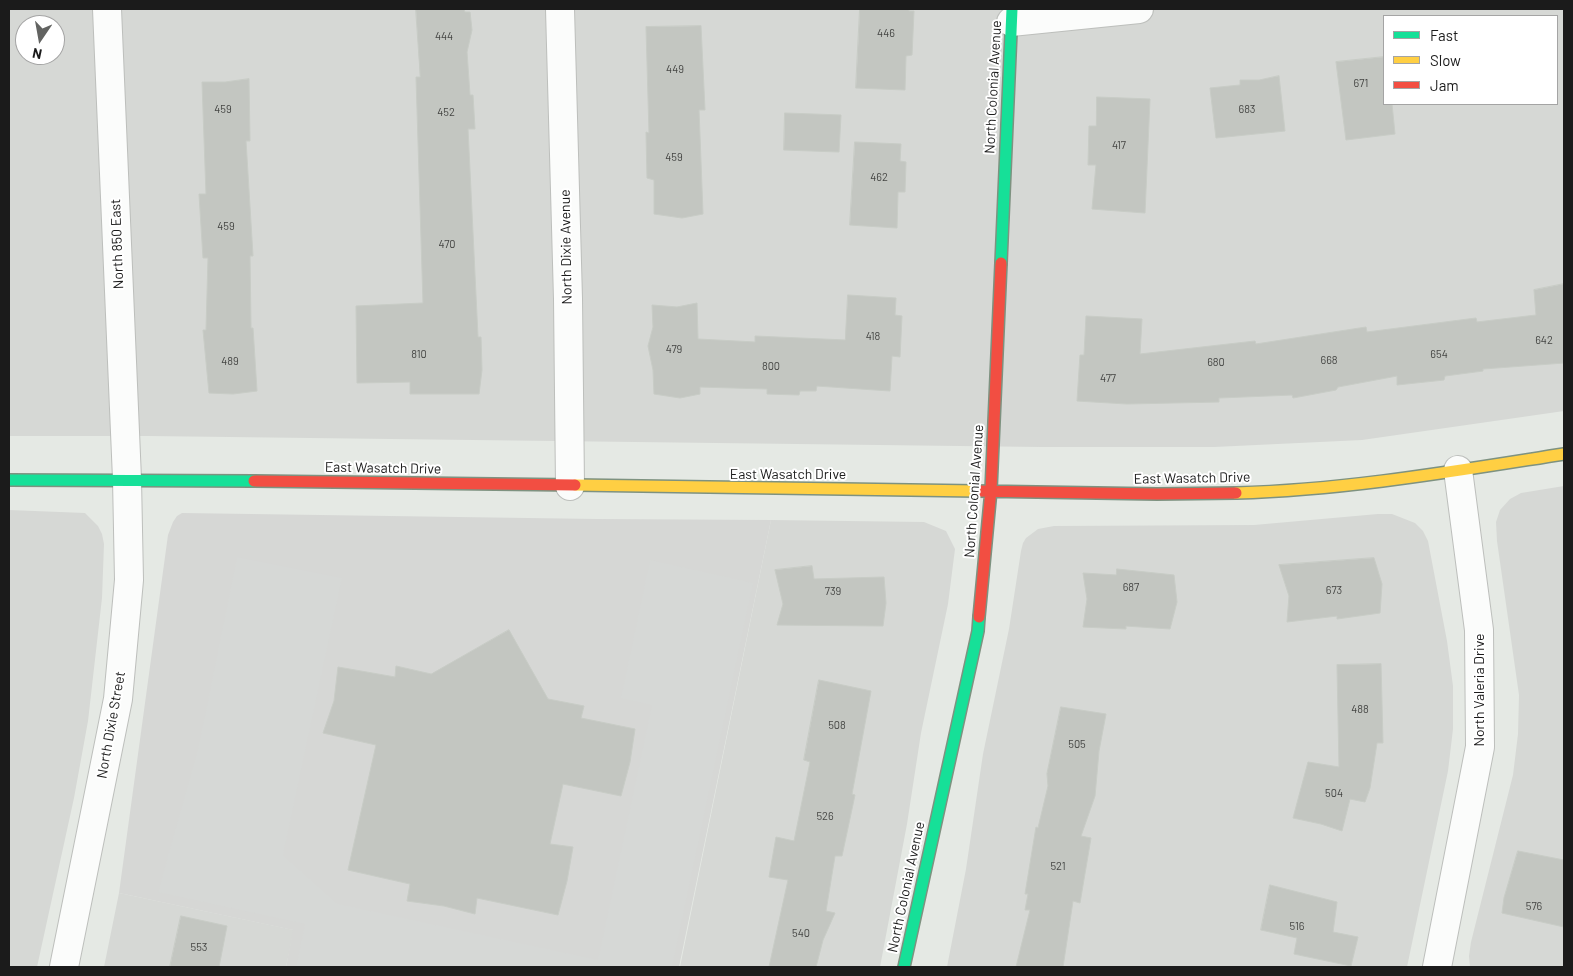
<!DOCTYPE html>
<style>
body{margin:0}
#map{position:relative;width:1573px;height:976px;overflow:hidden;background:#e5e9e4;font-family:Barlow,sans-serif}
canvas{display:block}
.frame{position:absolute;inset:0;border:10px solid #1b1b1b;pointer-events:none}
.legend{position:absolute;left:1383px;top:15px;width:175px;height:90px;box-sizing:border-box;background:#fff;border:1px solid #a4a4a4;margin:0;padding:6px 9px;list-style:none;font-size:15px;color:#1b1b1b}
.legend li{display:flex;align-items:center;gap:10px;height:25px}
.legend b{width:25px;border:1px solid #a4a4a4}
.north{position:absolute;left:15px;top:15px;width:50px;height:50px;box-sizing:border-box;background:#fff;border:1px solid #a4a4a4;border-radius:50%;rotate:192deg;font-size:14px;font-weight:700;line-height:20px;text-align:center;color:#1b1b1b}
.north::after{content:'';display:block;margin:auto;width:18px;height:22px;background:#626361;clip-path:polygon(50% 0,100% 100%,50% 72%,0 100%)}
</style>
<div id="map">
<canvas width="1573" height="976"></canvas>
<div class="frame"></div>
<ul class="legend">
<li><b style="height:6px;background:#16e098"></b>Fast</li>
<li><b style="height:6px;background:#ffcf43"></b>Slow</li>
<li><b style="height:6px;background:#f24e42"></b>Jam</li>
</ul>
<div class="north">N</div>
</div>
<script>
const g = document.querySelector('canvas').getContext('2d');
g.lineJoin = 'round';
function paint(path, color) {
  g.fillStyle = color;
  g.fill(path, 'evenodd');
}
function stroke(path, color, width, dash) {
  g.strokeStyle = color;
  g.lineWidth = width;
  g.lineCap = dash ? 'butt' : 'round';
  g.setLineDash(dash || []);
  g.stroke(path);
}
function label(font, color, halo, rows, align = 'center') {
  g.font = font + ' Barlow,sans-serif';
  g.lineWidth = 4;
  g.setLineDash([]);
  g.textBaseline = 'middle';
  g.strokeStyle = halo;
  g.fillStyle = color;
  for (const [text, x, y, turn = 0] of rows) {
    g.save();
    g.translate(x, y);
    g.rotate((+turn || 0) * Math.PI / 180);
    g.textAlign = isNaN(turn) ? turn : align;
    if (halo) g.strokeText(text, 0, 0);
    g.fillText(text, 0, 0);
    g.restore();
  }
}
const residential = new Path2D(`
 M 9,9 L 1564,9 L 1564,411 L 1362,440 L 1214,447 L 1041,447 L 148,436 L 9,436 ZM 1384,16 L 1557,16 L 1557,104 L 1384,104 ZM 25,25 L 55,25 L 55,55 L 25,55 Z
 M 1564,486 L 1564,967 L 1470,967 L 1469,956 L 1471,942 L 1513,775 L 1518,734 L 1519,695 L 1497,541 L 1496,522 L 1500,510 L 1510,499 L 1521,493 Z
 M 9,510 L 85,513 L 98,526 L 102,534 L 104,544 L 102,598 L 88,721 L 74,798 L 37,967 L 9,967 Z
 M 1378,514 L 1392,514 L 1415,523 L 1423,531 L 1428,541 L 1447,641 L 1453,686 L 1453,729 L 1448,771 L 1407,967 L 947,967 L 966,869 L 983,754 L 1009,629 L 1021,551 L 1023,543 L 1026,538 L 1038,529 L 1054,526 L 1254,525 Z
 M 771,520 L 924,522 L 946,531 L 955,549 L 948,604 L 921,733 L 907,824 L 880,967 L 680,967 Z
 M 119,893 L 294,930 L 286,967 L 104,967 Z`);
const religious = new Path2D(`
 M 182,513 L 597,519 L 771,520 L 679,967 L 286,967 L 293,930 L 119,893 L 168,535 L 173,522 L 177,516 Z`);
const parking = new Path2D(`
 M 237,557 L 342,578 L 283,855 L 338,904 L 598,960 L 652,705 L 621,698 L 650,560 L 753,583 L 672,967 L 296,967 L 305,924 L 158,892 L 199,745 Z`);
const building = new Path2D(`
 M 416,9 L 464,9 L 465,12 L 470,12 L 472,30 L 467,52 L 470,95 L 473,95 L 475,129 L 468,129 L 478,337 L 481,337 L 482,370 L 479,394 L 410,394 L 410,382 L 357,383 L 356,306 L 423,303 L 416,77 L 420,77 Z
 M 860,9 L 909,9 L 909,11 L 914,11 L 912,55 L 906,56 L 905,90 L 856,88 Z
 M 701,26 L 705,110 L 699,110 L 703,214 L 682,218 L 654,214 L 654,180 L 647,178 L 646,132 L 649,133 L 646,27 Z
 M 1384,57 L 1384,104 L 1392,104 L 1395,134 L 1346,140 L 1336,62 Z
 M 1279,76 L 1285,131 L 1216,138 L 1210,88 L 1240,85 L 1240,80 L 1259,80 Z
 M 249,79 L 250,141 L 246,141 L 253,256 L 250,256 L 251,328 L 253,328 L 257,391 L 233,394 L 209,393 L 203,330 L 206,330 L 208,258 L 203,258 L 199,194 L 206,194 L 202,82 L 225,82 Z
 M 1097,97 L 1150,99 L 1145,213 L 1092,209 L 1096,165 L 1088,165 L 1089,126 L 1096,126 Z
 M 785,113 L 841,115 L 839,152 L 784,150 Z
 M 855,142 L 901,144 L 900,161 L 906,162 L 905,192 L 898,192 L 897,228 L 850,225 Z
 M 1564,284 L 1564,363 L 1483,369 L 1483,371 L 1445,376 L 1444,380 L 1397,385 L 1397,376 L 1338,387 L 1336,390 L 1293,398 L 1292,395 L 1219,398 L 1219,402 L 1127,404 L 1077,401 L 1080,355 L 1084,355 L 1086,316 L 1142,319 L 1140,354 L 1255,341 L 1256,344 L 1366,327 L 1367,332 L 1476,318 L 1477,322 L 1536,315 L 1534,290 Z
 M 848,295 L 896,298 L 895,315 L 902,316 L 900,357 L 892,356 L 890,391 L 817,386 L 816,391 L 800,391 L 799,395 L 767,394 L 767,389 L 700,387 L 700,394 L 680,398 L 654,394 L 653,370 L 648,346 L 653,327 L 652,305 L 677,307 L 697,303 L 698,339 L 755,342 L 755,336 L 845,340 Z
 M 1374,558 L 1382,584 L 1380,613 L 1337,619 L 1337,616 L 1287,622 L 1289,596 L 1279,565 Z
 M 812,566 L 814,579 L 884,577 L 886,603 L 883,626 L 777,625 L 783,604 L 775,570 Z
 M 1117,569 L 1174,575 L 1177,602 L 1170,629 L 1126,626 L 1126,629 L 1083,627 L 1087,599 L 1083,573 L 1116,575 Z
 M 509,630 L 548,699 L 584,706 L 581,718 L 635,729 L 630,762 L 621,796 L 563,784 L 550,844 L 573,847 L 567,881 L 558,915 L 477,898 L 475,914 L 444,906 L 407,901 L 410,884 L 348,870 L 376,745 L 323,733 L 334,701 L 338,667 L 395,677 L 396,666 L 431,674 Z
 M 1381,664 L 1383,743 L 1377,743 L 1370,788 L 1365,802 L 1350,799 L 1342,831 L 1321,824 L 1293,818 L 1308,762 L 1339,767 L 1337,665 Z
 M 819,680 L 871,691 L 852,794 L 855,795 L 842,856 L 835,856 L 826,911 L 835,913 L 823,940 L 816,967 L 769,967 L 788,880 L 769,877 L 776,837 L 794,841 L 810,762 L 804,760 Z
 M 1061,707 L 1106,714 L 1099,751 L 1095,796 L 1081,836 L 1091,838 L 1080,903 L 1073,901 L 1063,967 L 1016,967 L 1030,910 L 1025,910 L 1028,894 L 1025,894 L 1036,827 L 1038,828 L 1048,786 L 1047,774 Z
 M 1518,851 L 1564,860 L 1564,927 L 1502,913 L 1504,898 Z
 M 1270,885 L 1337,902 L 1333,932 L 1358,937 L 1351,966 L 1294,954 L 1297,938 L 1261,930 Z
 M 181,916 L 227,926 L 219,967 L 170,967 Z`);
const street = new Path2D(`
 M 560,9 L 568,299 L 570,486
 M 1011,22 L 1139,9
 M 64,967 L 118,699 L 129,580 L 127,479 L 107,9
 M 1437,967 L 1480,747 L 1479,630 L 1458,470`);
const fast = new Path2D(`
 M 1001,263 L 1012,9
 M 9,480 L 254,481
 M 904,967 L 978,631 L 979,617`);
const slow = new Path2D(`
 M 575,485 L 977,491
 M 1236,493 C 1346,490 1455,471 1564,454`);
const jam = new Path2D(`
 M 254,481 L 575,485
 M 977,491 L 1157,494 L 1236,493
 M 979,617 L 991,490 L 1001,263`);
const numberNames = [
 ["446",886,33],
 ["444",444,36],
 ["449",675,69],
 ["671",1361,83],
 ["459",223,109],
 ["683",1247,109],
 ["452",446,112],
 ["417",1119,145],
 ["459",674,157],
 ["462",879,177],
 ["459",226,226],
 ["470",447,244],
 ["418",873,336],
 ["642",1544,340],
 ["479",674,349],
 ["810",419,354],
 ["654",1439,354],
 ["668",1329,360],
 ["489",230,361],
 ["680",1216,362],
 ["800",771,366],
 ["477",1108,378],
 ["687",1131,587],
 ["673",1334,590],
 ["739",833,591],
 ["488",1360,709],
 ["508",837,725],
 ["505",1077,744],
 ["504",1334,793],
 ["526",825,816],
 ["521",1058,866],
 ["576",1534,906],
 ["516",1297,926],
 ["540",801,933],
 ["553",199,947]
];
const streetNames = [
 ["North Colonial Avenue",993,87,-87],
 ["North 850 East",117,244,-92],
 ["North Dixie Avenue",566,247,-91],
 ["East Wasatch Drive",383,468,1],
 ["East Wasatch Drive",788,474],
 ["East Wasatch Drive",1192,478,-1],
 ["North Colonial Avenue",974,491,-86],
 ["North Valeria Drive",1479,690,-90],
 ["North Dixie Street",111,725,-80],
 ["North Colonial Avenue",906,887,-78]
];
paint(residential, '#d6d8d5');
paint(religious, '#d6d7d5');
paint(parking, '#d6d8d6');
paint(building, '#c3c6c1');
stroke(building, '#c8ccc6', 1);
stroke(street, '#bdbfbc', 30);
stroke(fast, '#7e9280', 14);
stroke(slow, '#7e9280', 14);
stroke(jam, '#7e9280', 14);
stroke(street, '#fbfcfb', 28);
stroke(fast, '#16e098', 11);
stroke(slow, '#ffcf43', 11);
stroke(jam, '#f24e42', 11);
label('11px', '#454644', null, numberNames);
label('14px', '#1b1b1b', '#fff', streetNames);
</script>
